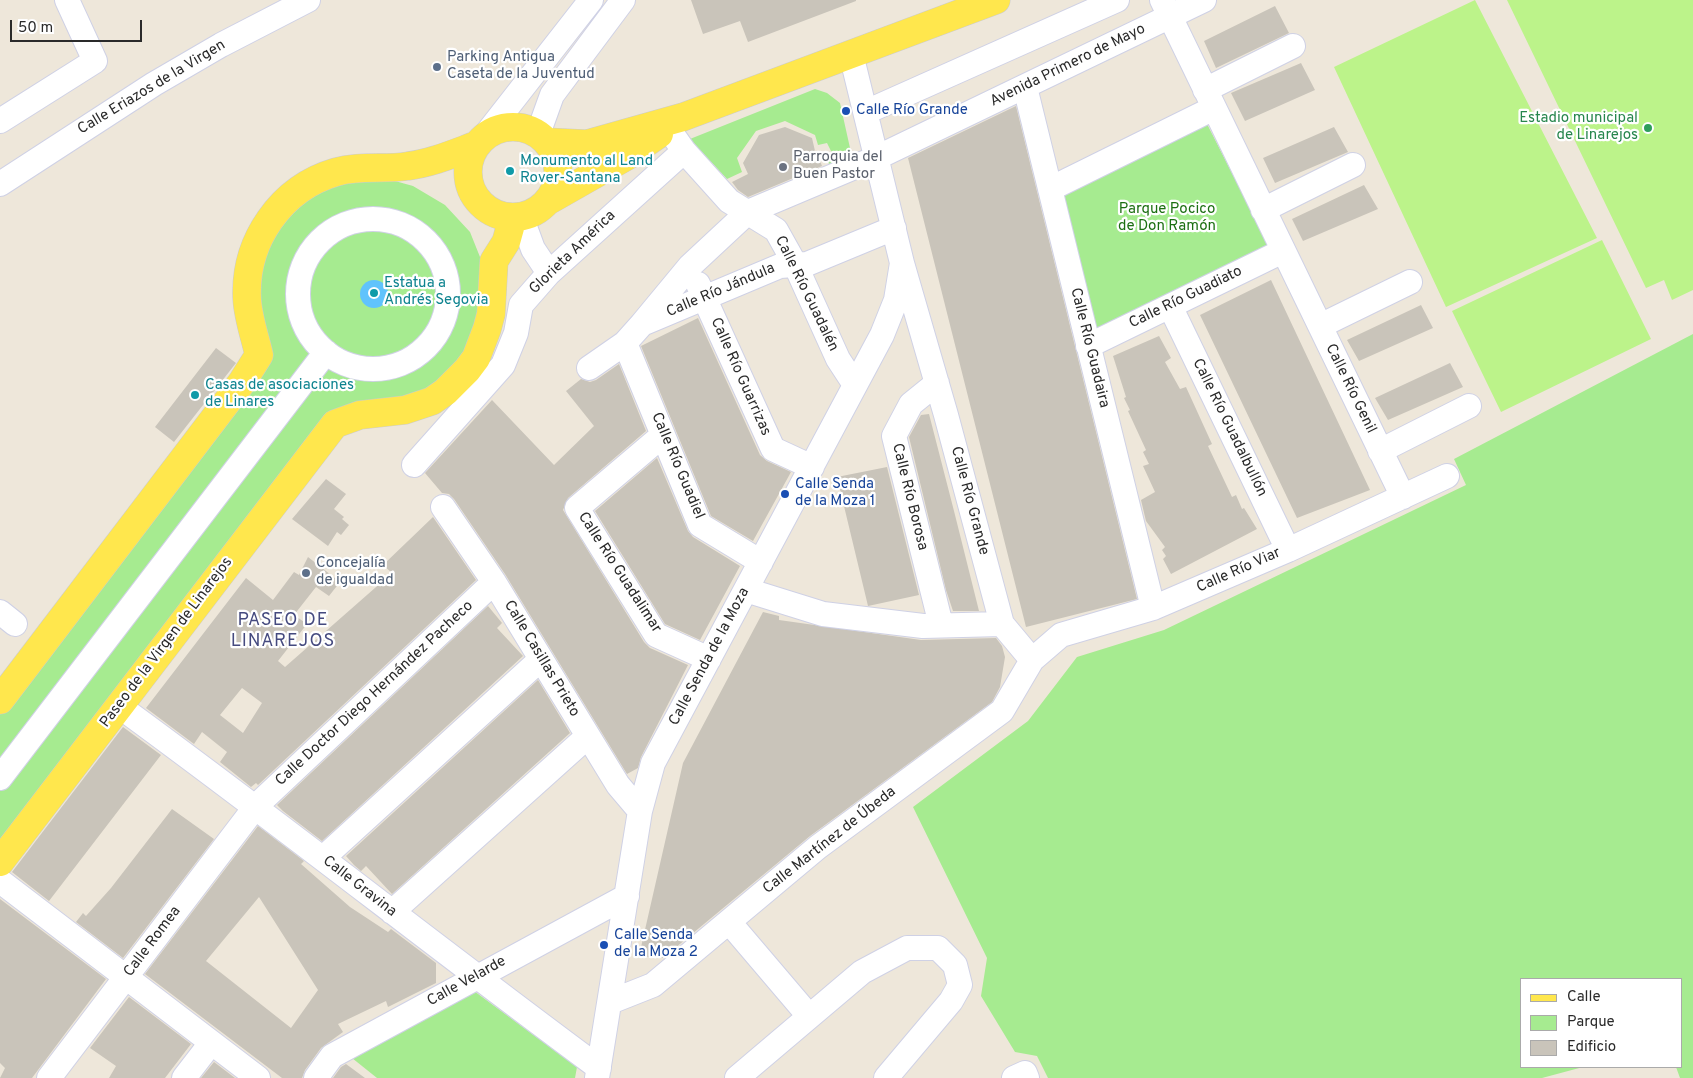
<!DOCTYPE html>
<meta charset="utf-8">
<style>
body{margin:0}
#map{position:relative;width:1693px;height:1078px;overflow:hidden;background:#eee7da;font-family:Overpass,sans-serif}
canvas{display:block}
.legend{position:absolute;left:1520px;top:978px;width:162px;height:90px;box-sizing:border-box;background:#fff;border:1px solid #aaa;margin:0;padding:6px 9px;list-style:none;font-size:15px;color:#2a2a2a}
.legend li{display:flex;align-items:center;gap:10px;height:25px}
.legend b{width:25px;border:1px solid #aaa}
.scale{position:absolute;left:10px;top:20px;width:132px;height:22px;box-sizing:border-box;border:2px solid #2a2a2a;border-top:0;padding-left:6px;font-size:15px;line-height:18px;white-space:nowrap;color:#2a2a2a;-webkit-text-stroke:4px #fff;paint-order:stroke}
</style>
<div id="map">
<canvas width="1693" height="1078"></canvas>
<ul class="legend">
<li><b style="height:6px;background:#ffe74d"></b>Calle</li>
<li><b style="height:14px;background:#a6eb90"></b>Parque</li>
<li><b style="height:14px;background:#c9c4ba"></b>Edificio</li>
</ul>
<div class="scale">50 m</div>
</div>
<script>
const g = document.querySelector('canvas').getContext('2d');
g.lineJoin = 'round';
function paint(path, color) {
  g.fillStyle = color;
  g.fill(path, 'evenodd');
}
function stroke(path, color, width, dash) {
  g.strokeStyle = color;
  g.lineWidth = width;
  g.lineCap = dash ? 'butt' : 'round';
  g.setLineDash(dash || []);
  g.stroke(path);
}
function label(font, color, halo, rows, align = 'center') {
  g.font = font + ' Overpass,sans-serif';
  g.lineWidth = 4.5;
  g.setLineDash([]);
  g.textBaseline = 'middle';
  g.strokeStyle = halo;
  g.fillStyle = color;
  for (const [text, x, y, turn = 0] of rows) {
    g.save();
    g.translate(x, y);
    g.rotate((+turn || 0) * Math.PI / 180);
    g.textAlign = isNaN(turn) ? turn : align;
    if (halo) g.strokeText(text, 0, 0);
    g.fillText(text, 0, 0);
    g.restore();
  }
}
const green = new Path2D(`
 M 815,89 L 827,93 L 840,103 L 852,157 L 831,166 L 826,160 L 833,155 L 827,143 L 818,145 L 815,135 L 785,121 L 756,131 L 737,158 L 742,172 L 727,179 L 690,139 Z
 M 1206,122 L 1269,246 L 1096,329 L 1063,191 Z
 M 376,179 L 395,181 L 413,186 L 445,205 L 470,232 L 484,267 L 486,304 L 455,370 L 425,393 L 390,404 L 352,403 L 327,423 L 0,850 L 0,708 L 270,356 C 269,337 262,318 260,299 C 256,257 285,207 324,190 C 341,182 358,181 376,179 Z
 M 1693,334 L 1693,1078 L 1680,1078 L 1676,1067 L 1682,1067 L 1682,979 L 1522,979 L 1522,1067 L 1583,1067 L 1542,1078 L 1048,1078 L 1037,1056 L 1015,1052 L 981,996 L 987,958 L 913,807 L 1028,721 L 1077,657 L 1164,630 L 1466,485 L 1454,459 Z
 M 474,991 L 577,1067 L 575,1078 L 377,1078 L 352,1058 Z`);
const pitch = new Path2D(`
 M 1475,0 L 1597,238 L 1446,307 L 1334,67 Z
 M 1507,0 L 1693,0 L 1693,290 L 1672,300 L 1664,280 L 1646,288 Z
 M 1602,240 L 1651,339 L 1501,412 L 1452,311 Z`);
const water = new Path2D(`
 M360 294a14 14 0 1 1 28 0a14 14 0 1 1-28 0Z`);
const building = new Path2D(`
 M 691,0 L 856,0 L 856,1 L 748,42 L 740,21 L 703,34 Z
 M 1275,6 L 1289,33 L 1216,68 L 1204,41 Z
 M 1301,63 L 1315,90 L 1245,121 L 1231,93 Z
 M 1016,106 L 1137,599 L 1026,627 L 908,158 Z
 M 785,127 L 812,138 L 815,151 L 816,151 L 822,166 L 748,197 L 738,190 L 732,182 L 748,174 L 743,163 L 759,135 Z
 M 1334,127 L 1348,152 L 1275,183 L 1263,158 Z
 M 1364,185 L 1378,209 L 1303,241 L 1292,219 Z
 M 1271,280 L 1370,490 L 1297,518 L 1200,315 Z
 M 1421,305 L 1433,328 L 1359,361 L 1347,340 Z
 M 698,318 L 760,455 L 767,461 L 791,472 L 753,541 L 711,516 L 641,346 Z
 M 1159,336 L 1171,358 L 1165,362 L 1180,389 L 1186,387 L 1212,444 L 1208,446 L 1232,497 L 1236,495 L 1242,509 L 1244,508 L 1257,529 L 1171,574 L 1163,559 L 1166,556 L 1162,550 L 1165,547 L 1146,521 L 1141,500 L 1155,492 L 1143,466 L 1149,464 L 1143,452 L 1146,450 L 1128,411 L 1130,410 L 1124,398 L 1126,397 L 1113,356 Z
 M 216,348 L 236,363 L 174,442 L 155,427 Z
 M 1450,363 L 1463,387 L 1388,420 L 1375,398 Z
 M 619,364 L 646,431 L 568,498 L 563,510 L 644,642 L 650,648 L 688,665 L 641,757 L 638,768 L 627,774 L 505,574 L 454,499 L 449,494 L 442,493 L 425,473 L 492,400 L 554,465 L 594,426 L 566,391 L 581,379 L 590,382 L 596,380 Z
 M 929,414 L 954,511 L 979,611 L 953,611 L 946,590 L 909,437 L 921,415 Z
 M 657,458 L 688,531 L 693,537 L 740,566 L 700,640 L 665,624 L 595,511 Z
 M 887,467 L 919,595 L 868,606 L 837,477 Z
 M 326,479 L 346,494 L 334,509 L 344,517 L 342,519 L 349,525 L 341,535 L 337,532 L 328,546 L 292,519 Z
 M 433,517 L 476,580 L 258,785 L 256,783 L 251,787 L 220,762 L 227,752 L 202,732 L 194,744 L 146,708 L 246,578 L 273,600 L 294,572 L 299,575 L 308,557 L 340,582 L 329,596 L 316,587 L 294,615 L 307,624 L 278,661 L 285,667 L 392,573 L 383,565 ZM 242,688 L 262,703 L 243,733 L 220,715 Z
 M 488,606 L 502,623 L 497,628 L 523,656 L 322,841 L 283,811 L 277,805 Z
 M 763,612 L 779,616 L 779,620 L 921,640 L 996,638 L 1002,646 L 1005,657 L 1000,687 L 992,702 L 810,836 L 663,958 L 639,956 L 683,763 Z
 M 538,680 L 570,733 L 392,894 L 366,866 L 361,871 L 354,865 L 346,856 Z
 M 123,727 L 161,755 L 49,901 L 12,872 Z
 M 172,809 L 214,839 L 123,958 L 76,922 L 83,913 L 86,916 L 111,888 Z
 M 258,826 L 304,861 L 301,864 L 350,907 L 388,932 L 391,929 L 436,963 L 436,983 L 388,1007 L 386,1001 L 338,1024 L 343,1032 L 321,1048 L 305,1070 L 302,1078 L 282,1078 L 145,974 ZM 259,897 L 318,990 L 291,1028 L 206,961 Z
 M 0,899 L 106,979 L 32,1078 L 0,1078 L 5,1068 L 0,1063 Z
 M 129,997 L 191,1044 L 165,1078 L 109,1078 L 116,1066 L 90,1048 Z
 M 214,1062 L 235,1078 L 201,1078 Z
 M 346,1064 L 365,1078 L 333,1078 L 341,1067 Z`);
const minor = new Path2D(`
 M 1162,0 L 1403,497
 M 851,54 L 902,263 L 946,415 L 1002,624 L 1032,660
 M 1025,87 L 1153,608
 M 1205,90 L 1293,46
 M 866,112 L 1117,0
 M 0,121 L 95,61 L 67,0
 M 668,128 L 684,151 L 729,201 L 776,230 L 795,264 L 838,359 L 855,385
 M 538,134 L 552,95 L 623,0
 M 484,137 L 591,0
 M 0,184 L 154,84 L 221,45 L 308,0
 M 1050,189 L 1214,108
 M 1263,210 L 1353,165
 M 521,216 L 533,249 L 549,273
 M298 294a75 75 0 1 1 150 0a75 75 0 1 1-150 0Z
 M 698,284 L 773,449 L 812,467
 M 1170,306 L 1288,550
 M 642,324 L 690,266 L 748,212 L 876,158 L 1204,0
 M 1320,326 L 1410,282
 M 625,343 L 700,525 L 761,562
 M 1088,346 L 1283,251
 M 589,368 L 625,343 L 642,324 L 780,266 L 807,264 L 894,228
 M 937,383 L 911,404 L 894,436 L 941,625
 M 663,435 L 577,508 L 656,635 L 709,659
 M 1380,451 L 1469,406
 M 414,465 L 503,365 L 516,333 L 521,305 L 549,273 L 684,151
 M 443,507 L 494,582 L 618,785 L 640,811
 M 746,590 L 823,614 L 923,626 L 1002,624
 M 0,612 L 15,624
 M 119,706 C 281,824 438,949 599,1068
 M 0,778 L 326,352
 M 323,858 L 541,659
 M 0,881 L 258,1078
 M 392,912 L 588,736
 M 729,922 L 809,1016
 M 610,1002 L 653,985 L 818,847 L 1002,711 L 1032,660 L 1061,635 L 1153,608 L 1288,550 L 1447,476
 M 49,1078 L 256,806 L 494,582
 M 184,1078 L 211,1043
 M 316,1078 L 332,1056 L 627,896
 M 597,1078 L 640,811 L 653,763 L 882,335 L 896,300 L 902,263
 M 737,1078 L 862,972 L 907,948 L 938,948 L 955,965 L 960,985 L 951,1001 L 886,1078
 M 1014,1078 L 1025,1073 L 1027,1078`);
const major = new Path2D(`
 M468 172a45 45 0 1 1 90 0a45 45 0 1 1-90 0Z
 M 547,142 L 587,144 L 683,117 L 996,0
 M 548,201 L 627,156 L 659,134
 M 0,700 L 242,382 L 259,355 C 255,337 248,318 247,299 C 244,241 281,188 336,172 C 360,165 384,170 408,166 C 432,163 455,153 477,145
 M 0,862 L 335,424 L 360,415 L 405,410 L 432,401 L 445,392 L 467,370 L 476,358 L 487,329 L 491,314 L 494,261 L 506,242 L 513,217`);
const markers = [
 [437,67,5,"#5c6f8a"],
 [846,111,5,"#1a4fb4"],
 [1648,128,5,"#2e9e5b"],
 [783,167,5,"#6b7280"],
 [510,171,5,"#0f9aa8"],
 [374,293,5,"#0f9aa8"],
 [195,395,5,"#0f9aa8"],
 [785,494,5,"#1a4fb4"],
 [306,573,5,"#5c6f8a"],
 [604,945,5,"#1a4fb4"]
];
const serviceNames = [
 ["Parking Antigua",447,58],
 ["Caseta de la Juventud",447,75],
 ["Concejalía",316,564],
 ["de igualdad",316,581]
];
const streetNames = [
 ["Avenida Primero de Mayo",1068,66,-26],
 ["Calle Eriazos de la Virgen",152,88,-31],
 ["Glorieta América",573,253,-44],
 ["Calle Río Jándula",721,291,-23],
 ["Calle Río Guadalén",806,294,64],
 ["Calle Río Guadiato",1186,298,-26],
 ["Calle Río Guadaira",1089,348,76],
 ["Calle Río Guarrizas",740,377,66],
 ["Calle Río Genil",1350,389,64],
 ["Calle Río Guadalbullón",1229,428,64],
 ["Calle Río Guadiel",677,466,67],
 ["Calle Río Borosa",909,497,76],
 ["Calle Río Grande",969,501,75],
 ["Calle Río Viar",1239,571,-24],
 ["Calle Río Guadalimar",619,573,57],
 ["Paseo de la Virgen de Linarejos",167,643,-53],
 ["Calle Senda de la Moza",710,657,-62],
 ["Calle Casillas Prieto",541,659,59],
 ["Calle Doctor Diego Hernández Pacheco",375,694,-43],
 ["Calle Martínez de Úbeda",830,841,-38],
 ["Calle Gravina",359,887,38],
 ["Calle Romea",153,942,-53],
 ["Calle Velarde",467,982,-29]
];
const transitNames = [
 ["Calle Río Grande",856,111],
 ["Calle Senda",795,485],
 ["de la Moza 1",795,502],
 ["Calle Senda",614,936],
 ["de la Moza 2",614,953]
];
const leisureNames = [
 ["Estadio municipal",1638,119],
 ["de Linarejos",1638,136]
];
const worshipNames = [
 ["Parroquia del",793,158],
 ["Buen Pastor",793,175]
];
const cultureNames = [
 ["Monumento al Land",520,162],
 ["Rover-Santana",520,179],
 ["Estatua a",384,284],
 ["Andrés Segovia",384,301],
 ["Casas de asociaciones",205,386],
 ["de Linares",205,403]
];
const parkNames = [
 ["Parque Pocico",1167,210],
 ["de Don Ramón",1167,227]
];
const quarterNames = [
 ["PASEO DE",283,621],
 ["LINAREJOS",283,642]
];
paint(green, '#a6eb90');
paint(pitch, '#bcf38a');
paint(water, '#60c3fc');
paint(building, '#c9c4ba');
stroke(minor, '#cfd1e5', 26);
stroke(major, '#ccc', 29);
stroke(minor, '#fff', 24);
stroke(major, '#ffe74d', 28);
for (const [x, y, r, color] of markers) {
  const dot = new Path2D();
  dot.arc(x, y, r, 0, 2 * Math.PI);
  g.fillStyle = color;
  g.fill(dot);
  stroke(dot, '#fff', 2);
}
label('15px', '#4e5e75', '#fff', serviceNames, 'left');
label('15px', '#2a2a2a', '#fff', streetNames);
label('15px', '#164399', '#fff', transitNames, 'left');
label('15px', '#27864d', '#fff', leisureNames, 'right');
label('15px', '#5b616d', '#fff', worshipNames, 'left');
label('15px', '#0d838f', '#fff', cultureNames, 'left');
label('15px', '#1c6f12', '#fff', parkNames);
g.letterSpacing = '1px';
label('18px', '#454a7f', '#fff', quarterNames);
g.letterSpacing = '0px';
</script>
